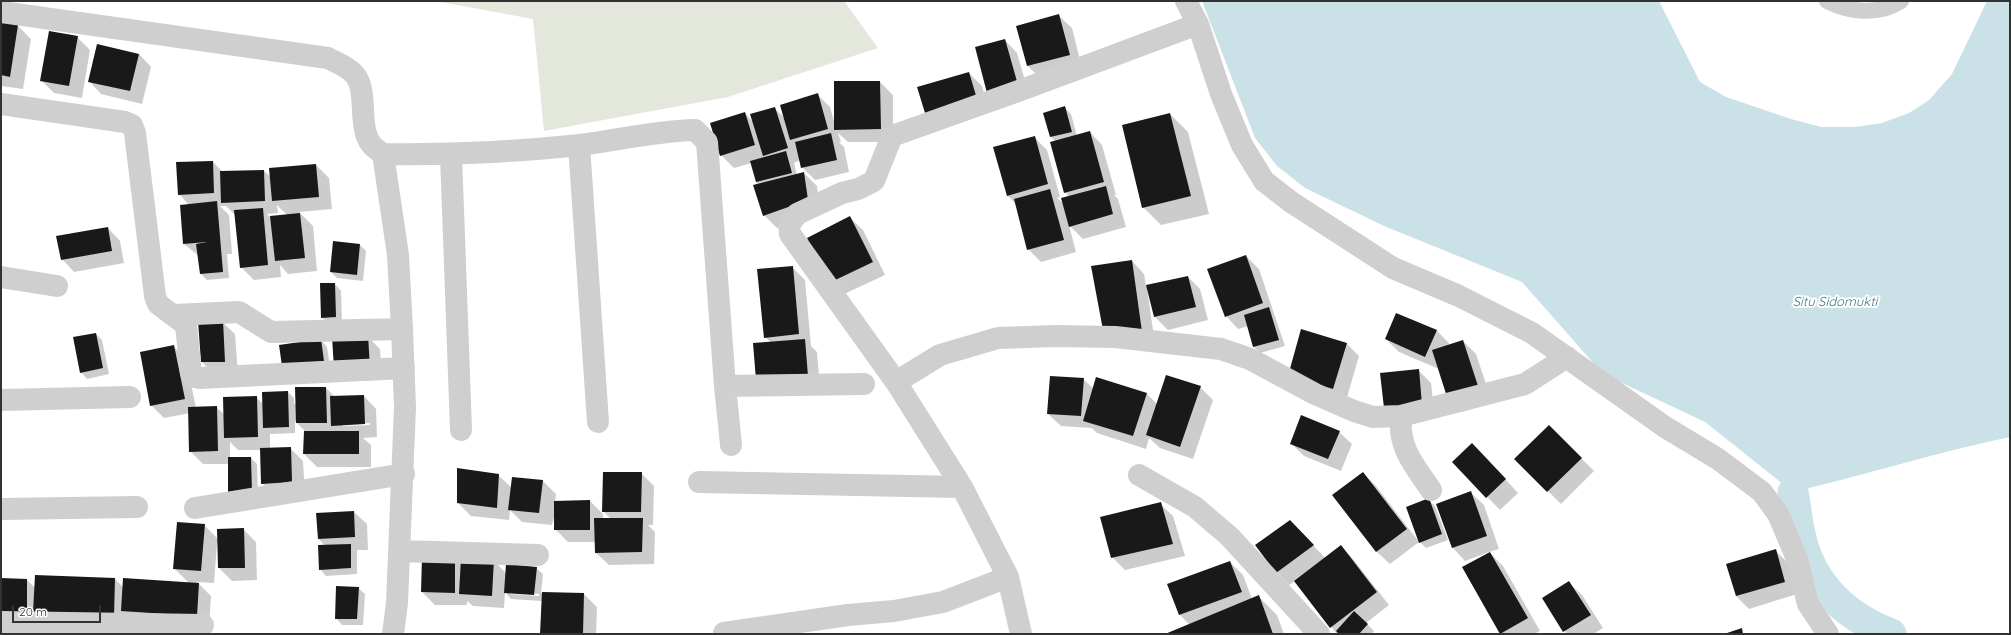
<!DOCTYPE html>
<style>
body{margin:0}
#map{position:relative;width:2011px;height:635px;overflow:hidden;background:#fff;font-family:Quicksand,sans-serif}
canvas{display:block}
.frame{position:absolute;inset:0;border:2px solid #323232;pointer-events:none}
.scale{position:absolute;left:12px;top:605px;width:89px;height:18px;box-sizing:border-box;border:2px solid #323232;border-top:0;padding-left:5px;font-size:12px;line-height:14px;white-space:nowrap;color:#323232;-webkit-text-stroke:3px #fff;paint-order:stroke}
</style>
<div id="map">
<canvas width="2011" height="635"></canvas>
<div class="frame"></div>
<div class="scale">20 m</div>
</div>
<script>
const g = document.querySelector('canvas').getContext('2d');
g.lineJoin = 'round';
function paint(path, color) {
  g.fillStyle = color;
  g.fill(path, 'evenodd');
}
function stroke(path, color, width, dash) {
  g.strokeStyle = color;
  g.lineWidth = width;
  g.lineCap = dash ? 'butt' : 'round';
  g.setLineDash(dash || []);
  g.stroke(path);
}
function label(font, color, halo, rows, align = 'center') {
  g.font = font + ' Quicksand,sans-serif';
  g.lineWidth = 4;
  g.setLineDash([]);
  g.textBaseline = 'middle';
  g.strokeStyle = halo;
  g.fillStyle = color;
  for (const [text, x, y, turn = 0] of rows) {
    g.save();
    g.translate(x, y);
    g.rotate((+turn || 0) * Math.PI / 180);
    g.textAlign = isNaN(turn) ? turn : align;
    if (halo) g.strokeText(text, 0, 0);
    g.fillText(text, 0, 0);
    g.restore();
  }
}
const green = new Path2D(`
 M 435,1 L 844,1 L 878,48 L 728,97 L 544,131 L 533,19 Z`);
const water = new Path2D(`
 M 1202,1 L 1659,1 L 1700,82 L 1726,97 L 1791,119 L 1821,127 L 1855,127 L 1882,123 L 1909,113 L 1929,100 L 1952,74 L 1987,1 L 2010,1 L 2010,437 C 1937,452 1866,475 1793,492 L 1705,422 L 1603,374 L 1522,282 L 1384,226 L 1305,188 L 1277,166 L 1255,138 Z`);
const shadow = new Path2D(`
 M 1059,16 L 1072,28 L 1082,68 L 1041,79 L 1028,66 L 1017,27 Z
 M 1,23 L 18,26 L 31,39 L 23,89 L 1,86 Z
 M 77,37 L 90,50 L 82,98 L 54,93 L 42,81 Z
 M 1005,40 L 1017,53 L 1030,98 L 976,48 Z
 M 139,54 L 151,67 L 142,104 L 101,94 L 89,81 Z
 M 969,73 L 982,86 L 989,111 L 938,125 Z
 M 880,82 L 893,95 L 893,142 L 848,142 L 838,133 L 841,142 L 839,142 L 844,147 L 849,172 L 815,180 L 802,167 L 800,160 L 794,163 L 797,175 L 804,173 L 817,186 L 820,213 L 777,228 L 764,215 L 759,185 L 756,182 L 751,163 L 734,168 L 721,155 L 745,113 L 753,122 L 774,108 L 785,118 L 817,94 L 830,107 L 834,121 Z
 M 1065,108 L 1071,114 L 1077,136 L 1090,132 L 1102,145 L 1116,195 L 1114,195 L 1118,199 L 1126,227 L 1083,239 L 1069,225 L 1076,252 L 1041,262 L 1028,249 L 1016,204 L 1007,195 L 1034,137 L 1047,150 L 1060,197 L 1057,198 L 1064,204 L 1069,197 L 1065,192 L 1055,141 L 1051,137 Z
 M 1170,114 L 1188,132 L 1209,214 L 1161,225 L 1143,207 Z
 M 213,162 L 223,172 L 264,171 L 271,177 L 270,169 L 316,165 L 329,178 L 332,209 L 299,212 L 313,226 L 317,271 L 288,274 L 280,265 L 281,277 L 254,280 L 241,267 L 235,215 L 226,206 L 220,206 L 229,215 L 232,254 L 227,254 L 229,278 L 207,280 L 201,274 L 199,256 L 184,244 L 189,205 L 179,194 ZM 277,205 L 287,215 L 270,217 L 267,214 L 278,213 Z
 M 850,218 L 863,230 L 885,275 L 842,295 L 830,283 Z
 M 108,228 L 120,241 L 124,263 L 74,272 L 62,259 Z
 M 360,245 L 366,251 L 363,281 L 337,278 L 331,272 Z
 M 1246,256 L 1259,269 L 1285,346 L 1260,353 L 1254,347 L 1248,326 L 1238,329 L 1226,316 Z
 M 1132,261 L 1144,274 L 1146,286 L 1188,277 L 1200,289 L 1208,320 L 1168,330 L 1155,317 L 1148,288 L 1147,288 L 1156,351 L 1093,267 Z
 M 792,267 L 805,280 L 811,346 L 817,352 L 820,388 L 765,337 Z
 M 335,284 L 341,291 L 342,323 L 329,324 L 322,317 Z
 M 222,322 L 235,334 L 238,374 L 214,374 L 202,362 Z
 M 1436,330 L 1449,343 L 1448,346 L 1463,341 L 1476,354 L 1492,402 L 1462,412 L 1449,399 L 1439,369 L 1399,352 L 1386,339 Z
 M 96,334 L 102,340 L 109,374 L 87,379 L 81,372 Z
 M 367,336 L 380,349 L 382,380 L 348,381 Z
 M 321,340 L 327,347 L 330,367 L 280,345 Z
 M 1346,343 L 1359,356 L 1346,401 L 1302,388 Z
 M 173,346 L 186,359 L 196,408 L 216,407 L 225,415 L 256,397 L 263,404 L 288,392 L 294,398 L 294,404 L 326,388 L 335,397 L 364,396 L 376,409 L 377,437 L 363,438 L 371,445 L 371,467 L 317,467 L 304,454 L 305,431 L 295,421 L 295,433 L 270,434 L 270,449 L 290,448 L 303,461 L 305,495 L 275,496 L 262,483 L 261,450 L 238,450 L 230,442 L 230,458 L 251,458 L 257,464 L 258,498 L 229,464 L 203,464 L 190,451 L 190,413 L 164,418 L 151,405 ZM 370,423 L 370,425 L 343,426 L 343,424 Z
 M 1418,370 L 1431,383 L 1435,418 L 1397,421 Z
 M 1083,379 L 1094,389 L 1147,394 L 1157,404 L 1200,387 L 1213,400 L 1193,459 L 1160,448 L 1149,438 L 1146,449 L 1097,433 L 1092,428 L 1061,426 L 1048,414 Z
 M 1549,426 L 1594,471 L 1561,504 L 1516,459 Z
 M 1339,432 L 1352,444 L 1341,471 L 1304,456 L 1291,443 Z
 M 1485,457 L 1518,493 L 1500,510 L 1453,462 Z
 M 641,473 L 654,486 L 653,525 L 648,525 L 655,532 L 654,564 L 609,565 L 596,553 L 596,542 L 568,542 L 555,529 L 555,513 L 552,525 L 522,522 L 510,510 L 509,520 L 471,516 L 458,503 L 498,475 L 512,488 L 513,478 L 543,481 L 556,494 L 555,502 L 590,501 L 603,514 L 603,519 L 611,519 L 603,511 Z
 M 1363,473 L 1376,486 L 1419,542 L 1390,564 L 1377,552 L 1334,495 Z
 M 1471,493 L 1484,505 L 1499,549 L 1489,552 L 1503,566 L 1540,631 L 1534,634 L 1500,633 L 1489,552 L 1465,561 L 1453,548 L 1437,504 Z
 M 1428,500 L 1435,506 L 1448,540 L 1426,548 L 1420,542 Z
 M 1160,504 L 1173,516 L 1185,556 L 1125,570 L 1112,557 Z
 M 354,512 L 367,524 L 368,550 L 357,550 L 357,574 L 326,576 L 320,569 L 325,546 L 319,539 Z
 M 204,525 L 218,539 L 243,529 L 256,542 L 257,580 L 232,581 L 219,568 L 218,543 L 217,543 L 214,583 L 197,582 L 211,596 L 209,628 L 39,628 L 1,579 L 27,580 L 35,588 L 115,579 L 123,587 L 189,583 L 174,568 Z
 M 1303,534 L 1325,558 L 1341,546 L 1353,559 L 1389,605 L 1366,623 L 1374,631 L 1372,634 L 1337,634 L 1295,581 L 1289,585 L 1277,572 Z
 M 1775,550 L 1788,563 L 1797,594 L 1749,609 L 1736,596 L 1728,565 Z
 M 455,558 L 462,565 L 493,560 L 506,573 L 536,568 L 543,574 L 541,593 L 584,594 L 597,607 L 596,634 L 541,634 L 542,601 L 511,599 L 505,592 L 504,608 L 473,606 L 467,601 L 467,605 L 435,605 L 422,592 ZM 510,592 L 539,594 L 539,596 L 510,594 Z
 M 1230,562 L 1243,575 L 1252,599 L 1259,597 L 1277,615 L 1284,634 L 1167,634 L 1190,625 L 1180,615 L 1169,585 Z
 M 1569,583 L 1582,595 L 1603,628 L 1593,634 L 1567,634 L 1543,599 Z
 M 358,588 L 365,594 L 363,625 L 342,625 L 336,618 Z
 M 34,632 L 74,634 L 34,634 Z`);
const canal = new Path2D(`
 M 1793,492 C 1796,507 1797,523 1801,538 C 1812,585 1846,617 1891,634`);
const building = new Path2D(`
 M 1059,14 L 1070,55 L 1027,66 L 1016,26 Z
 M 1,22 L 18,25 L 10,77 L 1,75 Z
 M 49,31 L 78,36 L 69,86 L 40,81 Z
 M 1005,39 L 1018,85 L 987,93 L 975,47 Z
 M 97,44 L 139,54 L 130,91 L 88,82 Z
 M 969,72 L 977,99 L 925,113 L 917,87 Z
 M 834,81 L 880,81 L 881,129 L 834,130 Z
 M 818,93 L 828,129 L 790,140 L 780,105 Z
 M 1065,106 L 1072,132 L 1050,137 L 1043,113 Z
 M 775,107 L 788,148 L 763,156 L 750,114 Z
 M 745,112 L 755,145 L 720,156 L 710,123 Z
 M 1170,113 L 1191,196 L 1142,208 L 1122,125 Z
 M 1090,131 L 1104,182 L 1064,193 L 1050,142 Z
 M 831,133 L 837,160 L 801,168 L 795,142 Z
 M 1035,136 L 1048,184 L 1007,196 L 993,147 Z
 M 786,151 L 792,173 L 756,182 L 750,161 Z
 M 213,161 L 214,193 L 178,195 L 176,162 Z
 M 316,164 L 319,197 L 272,201 L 269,168 Z
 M 264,170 L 265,201 L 221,203 L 220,171 Z
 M 804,172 L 808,200 L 763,216 L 753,185 Z
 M 1106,186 L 1113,214 L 1069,227 L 1061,198 Z
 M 1050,189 L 1064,240 L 1027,250 L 1014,199 Z
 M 217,201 L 223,272 L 200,274 L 196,244 L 207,242 L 183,244 L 180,205 Z
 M 263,208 L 268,265 L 240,268 L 234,210 Z
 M 300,213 L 305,258 L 275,261 L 270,216 Z
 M 850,216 L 873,262 L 829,283 L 807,238 Z
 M 108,227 L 112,251 L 61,260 L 56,236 Z
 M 333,241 L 360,244 L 357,275 L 330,272 Z
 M 1246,255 L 1263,303 L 1225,317 L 1207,269 Z
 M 1132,260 L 1143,339 L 1103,330 L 1091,266 Z
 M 793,266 L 799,334 L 764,338 L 757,269 Z
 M 1188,276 L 1196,307 L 1154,317 L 1146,285 Z
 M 320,283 L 335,283 L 336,317 L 321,318 Z
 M 1269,307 L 1279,340 L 1253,347 L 1244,315 Z
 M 1396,313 L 1437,330 L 1425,357 L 1385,339 Z
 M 223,320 L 225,362 L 201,362 L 198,321 Z
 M 1301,329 L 1347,343 L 1333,389 L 1288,376 Z
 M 96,333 L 103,368 L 80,373 L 73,337 Z
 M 368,335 L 370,368 L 334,369 L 332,336 Z
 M 321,339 L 324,361 L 282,366 L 279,345 Z
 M 805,339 L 808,376 L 756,380 L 753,343 Z
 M 1463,340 L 1479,389 L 1448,400 L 1432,350 Z
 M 174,345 L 185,399 L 150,406 L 140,352 Z
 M 1419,369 L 1422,405 L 1384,408 L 1380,373 Z
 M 1166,375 L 1201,386 L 1180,447 L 1146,435 Z
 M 1050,376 L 1084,378 L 1081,416 L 1047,414 Z
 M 1096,377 L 1147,393 L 1133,436 L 1083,421 Z
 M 295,387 L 326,387 L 327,423 L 296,423 Z
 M 288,391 L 289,427 L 263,428 L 262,392 Z
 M 364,395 L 365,424 L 331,426 L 330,396 Z
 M 257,396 L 258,437 L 224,438 L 223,397 Z
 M 217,406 L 218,451 L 189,452 L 188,407 Z
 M 1301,415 L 1340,431 L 1328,459 L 1290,444 Z
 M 1549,425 L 1582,458 L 1547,492 L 1514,459 Z
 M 304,431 L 359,431 L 359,454 L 303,454 Z
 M 1472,443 L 1506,479 L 1486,498 L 1452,462 Z
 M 291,447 L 292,482 L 261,484 L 260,448 Z
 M 228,457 L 251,457 L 252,492 L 228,492 Z
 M 457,468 L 499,474 L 497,508 L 457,503 Z
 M 603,472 L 642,472 L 641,512 L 602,512 Z
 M 1363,472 L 1407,529 L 1376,552 L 1332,495 Z
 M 512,477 L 543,480 L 539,513 L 508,510 Z
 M 1471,491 L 1487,536 L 1452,548 L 1436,504 Z
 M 1429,498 L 1442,534 L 1419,543 L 1406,507 Z
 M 590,500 L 590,530 L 554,530 L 554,501 Z
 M 1161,502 L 1173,544 L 1111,558 L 1100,517 Z
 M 354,511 L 355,537 L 318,539 L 316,513 Z
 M 594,518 L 643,518 L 642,552 L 595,553 Z
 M 1290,520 L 1314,545 L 1276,573 L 1255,545 Z
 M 177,522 L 205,524 L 201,571 L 173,569 Z
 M 244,528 L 245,568 L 218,568 L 217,529 Z
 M 351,544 L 351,568 L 319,570 L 318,545 Z
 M 1341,545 L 1377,592 L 1330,628 L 1294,581 Z
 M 1776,549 L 1785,582 L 1736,596 L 1726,564 Z
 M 1490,552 L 1528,618 L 1500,634 L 1462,567 Z
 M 422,557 L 455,557 L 455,593 L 421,592 Z
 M 461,558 L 494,559 L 492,596 L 459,594 Z
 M 1230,561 L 1242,592 L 1179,615 L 1167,584 Z
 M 506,564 L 537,567 L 534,595 L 504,593 Z
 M 35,575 L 115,578 L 114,617 L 33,613 Z
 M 1,578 L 27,579 L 27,615 L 1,615 Z
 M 123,578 L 199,583 L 197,616 L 121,611 Z
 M 1569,581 L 1591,615 L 1563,632 L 1542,598 Z
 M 336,586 L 359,587 L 357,619 L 335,619 Z
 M 542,592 L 584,593 L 583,634 L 540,634 Z
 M 1259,595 L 1273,634 L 1165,634 Z
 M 1354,611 L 1368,624 L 1359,634 L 1339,634 L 1336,631 Z
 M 1742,628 L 1743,634 L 1724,634 Z`);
const service = new Path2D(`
 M 1827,1 C 1849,12 1879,16 1901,1`);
const minor = new Path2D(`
 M 1,12 L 328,58 C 337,63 347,66 354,74 C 369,90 357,125 371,144 C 374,148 379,151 383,154 C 449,155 515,152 580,145 C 619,140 656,131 695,130 L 707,142 L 725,386 L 864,384
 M 1198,24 L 1221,94 L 1242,145 L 1264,181 L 1291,202 L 1393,268 L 1459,296 L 1532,333 L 1665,427 L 1718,459 L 1762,492 L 1778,514 L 1797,559 L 1808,604 L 1828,634
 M 1,104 L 125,122 L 132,125 L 135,133 L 155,296 L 158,304 L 186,325 L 191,373 L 194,377 L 200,378 L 404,368
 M 579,145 L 598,422
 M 383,154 L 398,255 L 402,329 L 405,407 L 397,603 L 393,634
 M 451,155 L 461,430
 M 1,277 L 57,286
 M 174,315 L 239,312 L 271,332 L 402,329
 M 896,382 L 940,355 L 998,338 L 1056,336 L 1115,337 L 1221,349 L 1250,359 L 1315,394 L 1354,411 L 1373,417 L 1401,416 L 1525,384 L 1567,357
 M 725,386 L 731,445
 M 1,400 L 130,397
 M 1401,416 C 1398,448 1414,465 1431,490
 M 1139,475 L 1195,507 L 1230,537 L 1319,634
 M 699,482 L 962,487
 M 195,508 L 404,474
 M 1,509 L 137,507
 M 400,551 L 538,555
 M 1,622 L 203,625
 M 724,633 L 848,615 L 894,611 L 943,602 L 1008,577
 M 1021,634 L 1008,577 L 962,487 L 896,382 L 790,234 L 789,225 L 797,214 L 842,193 L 858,189 L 874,181 L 892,136 L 1024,89 L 1198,24 L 1186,1`);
const waterNames = [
 ["Situ Sidomukti",1835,302]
];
paint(green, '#e4e8dc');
paint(water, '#cae2e7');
paint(shadow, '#0003');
stroke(canal, '#cae2e7', 31);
paint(building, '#191919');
stroke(service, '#cfcfcf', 16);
stroke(minor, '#cfcfcf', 22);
label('italic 13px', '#437b88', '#fff', waterNames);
</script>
